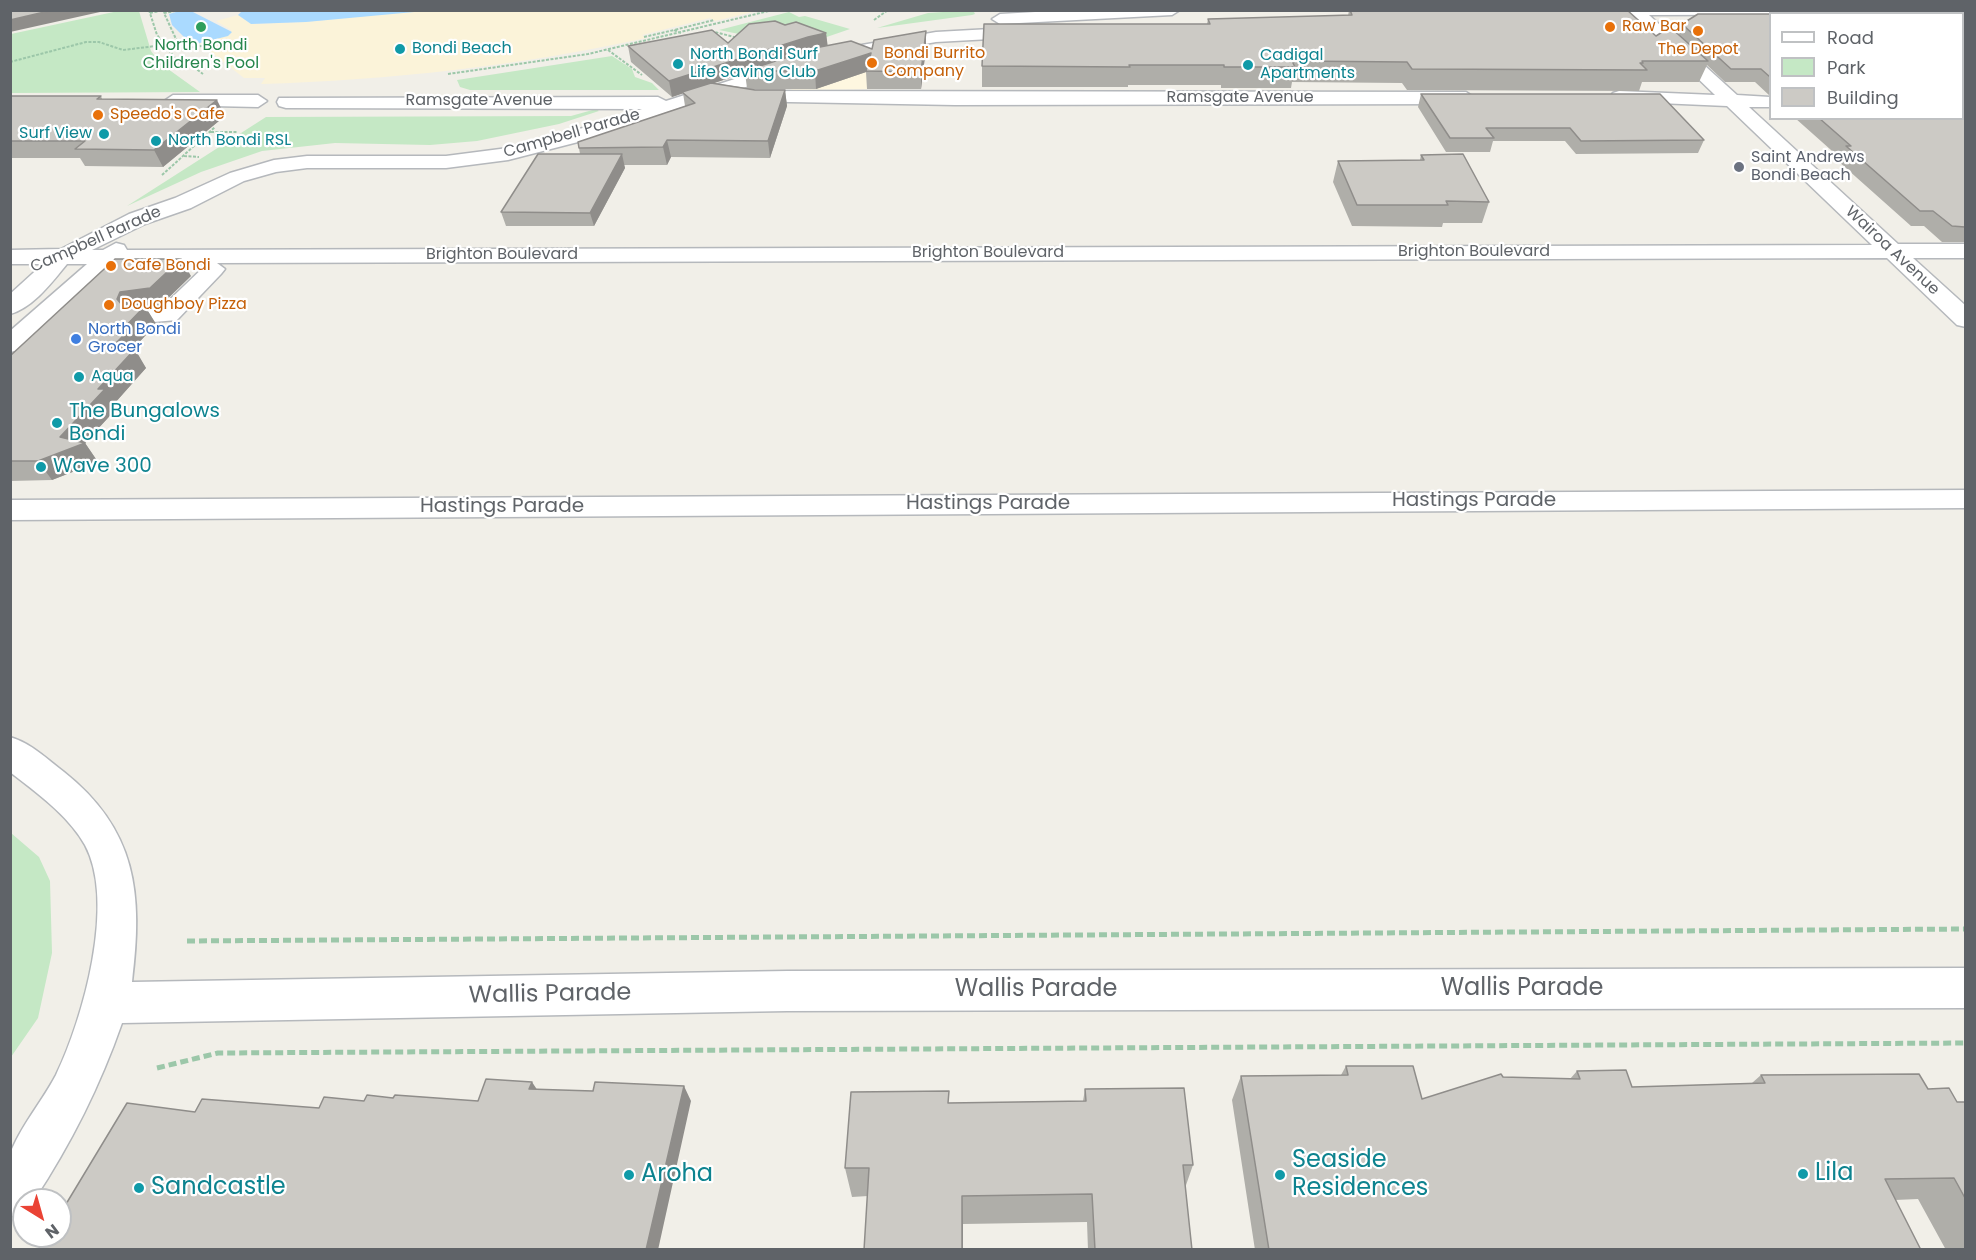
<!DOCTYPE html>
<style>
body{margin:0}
#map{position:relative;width:1976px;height:1260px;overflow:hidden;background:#f1efe8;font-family:Poppins,sans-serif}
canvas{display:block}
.frame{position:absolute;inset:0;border:12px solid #5f6368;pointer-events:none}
.legend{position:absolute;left:1769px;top:12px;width:195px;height:108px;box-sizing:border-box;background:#fff;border:2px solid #bfc1c3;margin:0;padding:8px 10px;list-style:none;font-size:18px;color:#5f6368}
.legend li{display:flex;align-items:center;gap:12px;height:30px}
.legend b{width:30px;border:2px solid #bfc1c3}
.north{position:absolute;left:12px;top:1188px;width:60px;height:60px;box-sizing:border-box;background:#fff;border:2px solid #bfc1c3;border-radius:50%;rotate:143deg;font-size:16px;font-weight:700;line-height:24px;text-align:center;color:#5f6368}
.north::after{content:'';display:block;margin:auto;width:21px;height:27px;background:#ea4335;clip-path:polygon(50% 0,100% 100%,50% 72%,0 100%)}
</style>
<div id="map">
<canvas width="1976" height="1260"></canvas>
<div class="frame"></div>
<ul class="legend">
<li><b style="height:8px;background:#fff"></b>Road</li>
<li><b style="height:16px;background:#c5e8c5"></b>Park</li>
<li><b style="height:16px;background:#cccac5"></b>Building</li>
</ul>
<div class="north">N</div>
</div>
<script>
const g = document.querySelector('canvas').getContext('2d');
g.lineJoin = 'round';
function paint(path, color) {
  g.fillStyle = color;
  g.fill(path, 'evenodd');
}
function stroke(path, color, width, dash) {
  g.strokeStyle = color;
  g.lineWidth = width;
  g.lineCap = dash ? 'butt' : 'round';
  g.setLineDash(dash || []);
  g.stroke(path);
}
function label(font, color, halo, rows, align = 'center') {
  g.font = font + ' Poppins,sans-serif';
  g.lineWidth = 4.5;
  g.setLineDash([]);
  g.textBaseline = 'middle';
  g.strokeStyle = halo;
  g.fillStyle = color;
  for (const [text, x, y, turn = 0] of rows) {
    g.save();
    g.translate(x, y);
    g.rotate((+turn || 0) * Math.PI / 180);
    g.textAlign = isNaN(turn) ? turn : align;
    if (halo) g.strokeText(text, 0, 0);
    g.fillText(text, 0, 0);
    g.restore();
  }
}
const commercial = new Path2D(`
 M 886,63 L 880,89 L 793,90 L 785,87 Z`);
const green = new Path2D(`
 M 123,10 L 139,11 L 151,51 L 161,64 L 200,92 L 11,93 L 11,34 Z
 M 973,10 L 975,14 L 972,15 L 877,28 L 928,13 Z
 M 789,12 L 799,17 L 805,16 L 850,29 L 815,41 L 744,35 L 719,30 Z
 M 612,56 L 632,69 L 635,77 L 652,83 L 659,90 L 470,90 L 460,87 L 457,80 Z
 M 596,109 L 599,111 L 559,124 L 477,141 L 430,145 L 335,143 L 262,151 L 201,172 L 127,206 L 266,117 L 571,116 Z
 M 11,833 L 39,857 L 50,881 L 52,953 L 38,1018 L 11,1057 Z`);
const sand = new Path2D(`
 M 425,10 L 757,11 L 715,21 L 710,18 L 642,35 L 646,38 C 519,66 390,80 261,84 L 265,78 L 244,78 L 199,43 L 231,34 L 231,30 L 216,21 L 238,15 L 252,24 L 306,22 Z`);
const water = new Path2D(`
 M 183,10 L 191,11 L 232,32 L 228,36 L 192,45 L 172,25 L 169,14 Z
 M 242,11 L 242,10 L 425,11 L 306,22 L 251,24 L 238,15 Z`);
const pathFar1 = new Path2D(`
 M 149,10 L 157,35 L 175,58 L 187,62 L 203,74
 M 180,10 L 164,13 L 176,39 L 187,48 L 202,46
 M 150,13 L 164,10
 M 874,20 L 888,10
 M 711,31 L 738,38
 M 681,33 L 674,30 L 714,20
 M 644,37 L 674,30
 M 608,50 L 642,75
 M 10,62 L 86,42 L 99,42 L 123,50 L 164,45
 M 448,74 L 588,54 L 773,10
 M 211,132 L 238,132
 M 184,156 L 199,157
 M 162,175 L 215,127`);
const path = new Path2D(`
 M 187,941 L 1966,929
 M 157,1068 L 218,1053 L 1966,1043`);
const minor = new Path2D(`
 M 1070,10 L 1180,10 L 1172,15 L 1000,24 L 992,19 L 1000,14 Z
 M 1627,10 L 1966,10 L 1966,18 L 1962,18 L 1962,14 L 1649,15 L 1737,95 L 1770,97 L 1770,107 L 1749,107 L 1898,244 L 1966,244 L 1966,258 L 1913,258 L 1966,306 L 1966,327 L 1957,325 L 1887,258 L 217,263 L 225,269 L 221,274 L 177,320 L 142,323 L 133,321 L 130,316 L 133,311 L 161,308 L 208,263 L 114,263 L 19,350 L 10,352 L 10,331 L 87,264 L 67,264 C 53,281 33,308 10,314 L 10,294 L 43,264 L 10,264 L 10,250 L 61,249 L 129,214 L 175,198 L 230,173 L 274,160 L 307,156 L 446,156 L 508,148 L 564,134 L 642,109 L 286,108 L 279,106 L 277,102 L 279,98 L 658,97 L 666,101 L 816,53 L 936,32 L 1027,27 L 1035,32 L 1027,37 L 936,42 L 819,63 L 578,142 L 508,160 L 446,168 L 307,168 L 276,172 L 244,181 L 191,208 L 145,224 L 92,250 L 103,250 L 116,243 L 124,245 L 127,250 L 1872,245 L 1727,106 L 1613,101 L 1610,97 L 1613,93 L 1619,91 L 1715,95 Z
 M 740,91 L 1466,92 L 1475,98 L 1466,104 L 955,105 L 734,101 L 731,97 Z
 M 173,95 L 258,95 L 267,101 L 258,107 L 166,105 L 164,101 Z
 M 1966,490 L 1966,508 L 10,520 L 10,500 Z
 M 10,737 C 31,743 47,759 64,772 C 137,830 143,894 132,982 L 787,971 L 1966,968 L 1966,1008 L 787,1011 L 122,1023 C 100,1086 71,1144 34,1200 L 24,1200 L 24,1211 L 10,1217 C 10,1203 7,1159 12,1149 C 23,1123 43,1100 56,1075 C 83,1019 116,903 85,845 C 68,815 37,793 10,772 Z`);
const wall = new Path2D(`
 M 1349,10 L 1627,10 L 1656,36 L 1678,34 L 1682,24 L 1770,14 L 1770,96 L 1755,82 L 1725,82 L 1707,65 L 1699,82 L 1642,82 L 1639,91 L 1407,90 L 1402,83 L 1292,82 L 1291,88 L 1221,88 L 1221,85 L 1128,85 L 1128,87 L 982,87 L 982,66 L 1207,24 L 1208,19 L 1348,16 Z
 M 1842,10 L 1965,10 L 1965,242 L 1942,242 L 1924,226 L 1911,226 L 1838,161 L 1840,158 L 1795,118 L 1962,118 L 1841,14 Z
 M 785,25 L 826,33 L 827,45 L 872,49 L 926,31 L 926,48 L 921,89 L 867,89 L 866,72 L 816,89 L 749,89 L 755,90 L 785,90 L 787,106 L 770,158 L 671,157 L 667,165 L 624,165 L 625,168 L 594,226 L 506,226 L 501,212 L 580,154 L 578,142 L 685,106 L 683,93 L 672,97 L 631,62 L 628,46 L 728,43 ZM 745,73 L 747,88 L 713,83 Z
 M 1421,94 L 1704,140 L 1698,153 L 1576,154 L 1565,141 L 1493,141 L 1490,152 L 1446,152 L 1418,107 Z
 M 10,96 L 101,96 L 102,99 L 225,116 L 163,167 L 85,166 L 80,158 L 10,158 Z
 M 1421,155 L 1489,202 L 1482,223 L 1443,223 L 1442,227 L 1352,226 L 1333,182 L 1338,161 L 1420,160 Z
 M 191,276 L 160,306 L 146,308 L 156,324 L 133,349 L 146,368 L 114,404 L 117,408 L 85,443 L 98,462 L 52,480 L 10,481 L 10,356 Z
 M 1346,1066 L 1422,1099 L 1503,1077 L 1570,1079 L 1577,1071 L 1632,1087 L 1752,1083 L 1761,1075 L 1928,1089 L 1957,1102 L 1965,1102 L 1965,1250 L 1946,1250 L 1918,1199 L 1895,1200 L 1921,1250 L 1255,1250 L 1232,1100 L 1241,1076 L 1341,1075 Z
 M 1085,1089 L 1193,1165 L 1185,1188 L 1192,1250 L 1088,1250 L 1087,1222 L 963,1224 L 963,1250 L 864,1250 L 868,1196 L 852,1197 L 845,1168 L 949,1103 L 1083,1101 Z`);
const shadedWall = new Path2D(`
 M 53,10 L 109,10 L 10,32 L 10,20 Z
 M 926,31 L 926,48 L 921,89 L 921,72 Z
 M 826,33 L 828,48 L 744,71 L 745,73 L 672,97 L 669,81 L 808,37 Z
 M 871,53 L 872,70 L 816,89 L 815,71 Z
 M 785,90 L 787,106 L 770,158 L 768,141 Z
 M 217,100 L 225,116 L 163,167 L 154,150 Z
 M 667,140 L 671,157 L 667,165 L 663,147 Z
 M 622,154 L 625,168 L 594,226 L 590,213 Z
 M 181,259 L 191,276 L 160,306 L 146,308 L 156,324 L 133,349 L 135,349 L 146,368 L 114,404 L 117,408 L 85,443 L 98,462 L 52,480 L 38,461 L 60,437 L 98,389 L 110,349 L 117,335 L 128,317 L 117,299 L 120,292 Z
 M 532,1082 L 542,1097 L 529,1089 Z
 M 684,1086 L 691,1101 L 658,1250 L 646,1250 Z
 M 962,1196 L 963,1224 L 963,1250 L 962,1250 Z`);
const building = new Path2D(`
 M 10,10 L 53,10 L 10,20 Z
 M 1350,10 L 1627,10 L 1656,36 L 1670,27 L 1708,61 L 1642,61 L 1643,63 L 1640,63 L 1647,70 L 1412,69 L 1407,62 L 1292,61 L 1295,67 L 1224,67 L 1224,65 L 1129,65 L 1130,67 L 982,66 L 984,24 L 1210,24 L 1208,19 L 1352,15 Z
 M 1855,10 L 1965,10 L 1965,227 L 1952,226 L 1933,211 L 1920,211 L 1846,146 L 1851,146 L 1819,118 L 1962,118 L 1962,14 L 1859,14 Z
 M 1698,14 L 1770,14 L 1770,77 L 1761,69 L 1731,69 L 1682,24 Z
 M 775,21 L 785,25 L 796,22 L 826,33 L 808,37 L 669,81 L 628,46 L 712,30 L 728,43 L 749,24 Z
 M 926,31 L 921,72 L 866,71 L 871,53 L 815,71 L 744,71 L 820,47 L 851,41 L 872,49 L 874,40 Z
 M 711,83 L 755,90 L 785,90 L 768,141 L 667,140 L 663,147 L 579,148 L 578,142 L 695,103 L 682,92 Z
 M 1421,94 L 1660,94 L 1704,140 L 1581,141 L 1570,128 L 1486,128 L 1494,138 L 1450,138 Z
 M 10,96 L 101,96 L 97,99 L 217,100 L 154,150 L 75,149 L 85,141 L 10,141 Z
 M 538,154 L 622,154 L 590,213 L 501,212 Z
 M 1463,154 L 1489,202 L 1446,201 L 1448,205 L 1357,205 L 1338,161 L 1424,160 L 1421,155 Z
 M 115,259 L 181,259 L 150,288 L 120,292 L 117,299 L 122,305 L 145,306 L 117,335 L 124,335 L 110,349 L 135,349 L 98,389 L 105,389 L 60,437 L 85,443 L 38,461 L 10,461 L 10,356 Z
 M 1346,1066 L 1413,1066 L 1422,1099 L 1501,1074 L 1503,1077 L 1580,1079 L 1577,1071 L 1626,1070 L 1632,1087 L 1765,1083 L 1761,1075 L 1919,1074 L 1928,1089 L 1949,1088 L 1957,1102 L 1965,1102 L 1965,1198 L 1954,1178 L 1885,1179 L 1921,1250 L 1269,1250 L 1241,1076 L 1348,1075 Z
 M 486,1079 L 532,1082 L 529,1089 L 593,1091 L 595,1082 L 684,1086 L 646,1250 L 38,1250 L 47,1236 L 60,1236 L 60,1214 L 127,1103 L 195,1112 L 202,1099 L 319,1108 L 324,1097 L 364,1101 L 367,1095 L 393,1098 L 395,1095 L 478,1101 Z
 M 1184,1088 L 1193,1165 L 1183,1165 L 1192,1250 L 1095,1250 L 1092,1194 L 962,1196 L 962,1250 L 864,1250 L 869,1168 L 845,1168 L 851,1092 L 949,1091 L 948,1103 L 1086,1101 L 1085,1089 Z`);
const markers = [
 [201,27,6,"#2e9e5b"],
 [1610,27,6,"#e8710a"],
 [1698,31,6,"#e8710a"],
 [400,49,6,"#0f9aa8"],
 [872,63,6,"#e8710a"],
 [678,64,6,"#0f9aa8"],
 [1248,65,6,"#0f9aa8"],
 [98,115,6,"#e8710a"],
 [104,134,6,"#0f9aa8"],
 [156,141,6,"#0f9aa8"],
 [1739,167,6,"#6b7280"],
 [111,266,6,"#e8710a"],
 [109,305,6,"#e8710a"],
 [76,339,6,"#3f7fe0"],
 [79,377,6,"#0f9aa8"],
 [57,423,6,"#0f9aa8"],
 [41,467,6,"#0f9aa8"],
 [1803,1174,6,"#0f9aa8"],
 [629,1175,6,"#0f9aa8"],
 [1280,1175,6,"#0f9aa8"],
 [139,1188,6,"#0f9aa8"]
];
const farFoodnames = [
 ["Raw Bar",1622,27],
 ["The Depot",1698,50,"center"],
 ["Bondi Burrito",884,54],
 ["Company",884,72],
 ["Speedo's Cafe",110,115],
 ["Cafe Bondi",123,266],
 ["Doughboy Pizza",121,305]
];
const farLeisurenames = [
 ["North Bondi",201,46],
 ["Children's Pool",201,64]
];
const farCulturenames = [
 ["Bondi Beach",412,49],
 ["North Bondi Surf",690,55],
 ["Life Saving Club",690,73],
 ["Cadigal",1260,56],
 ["Apartments",1260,74],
 ["Surf View",92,134,"right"],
 ["North Bondi RSL",168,141],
 ["Aqua",91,377]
];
const farStreetnames = [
 ["Ramsgate Avenue",1240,98],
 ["Ramsgate Avenue",479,101],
 ["Campbell Parade",572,134,-16],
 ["Campbell Parade",96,240,-24],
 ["Wairoa Avenue",1892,251,43],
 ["Brighton Boulevard",1474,252],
 ["Brighton Boulevard",988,253],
 ["Brighton Boulevard",502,255]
];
const farWorshipnames = [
 ["Saint Andrews",1751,158],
 ["Bondi Beach",1751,176]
];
const farShopnames = [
 ["North Bondi",88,330],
 ["Grocer",88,348]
];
const cultureNames = [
 ["The Bungalows",69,412],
 ["Bondi",69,435],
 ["Wave 300",53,467]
];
const streetNames = [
 ["Hastings Parade",1474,501],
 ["Hastings Parade",988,504],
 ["Hastings Parade",502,507]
];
const nearStreetnames = [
 ["Wallis Parade",1522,989],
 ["Wallis Parade",1036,990],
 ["Wallis Parade",550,995,-1]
];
const nearCulturenames = [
 ["Seaside",1292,1161],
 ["Residences",1292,1189],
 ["Lila",1815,1174],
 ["Aroha",641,1175],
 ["Sandcastle",151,1188]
];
paint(commercial, '#fef7e0');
paint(green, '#c5e8c5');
paint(sand, '#fbf3d9');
paint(water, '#aadaff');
stroke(minor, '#b5b8bc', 3);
stroke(pathFar1, '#9cc7a9', 2, [3, 1.5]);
stroke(path, '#9cc7a9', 5, [8, 4]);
paint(minor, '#fff');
paint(wall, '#afaea9');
paint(shadedWall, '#8f8d8a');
paint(building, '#cccac5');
stroke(building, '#8f8d8a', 1.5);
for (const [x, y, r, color] of markers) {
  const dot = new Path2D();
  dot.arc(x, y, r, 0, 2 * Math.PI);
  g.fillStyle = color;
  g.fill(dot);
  stroke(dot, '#fff', 2);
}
label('16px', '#c56008', '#fff', farFoodnames, 'left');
label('16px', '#27864d', '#fff', farLeisurenames);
label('16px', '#0d838f', '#fff', farCulturenames, 'left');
label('16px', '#5f6368', '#fff', farStreetnames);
label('16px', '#5b616d', '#fff', farWorshipnames, 'left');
label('16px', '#366cbe', '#fff', farShopnames, 'left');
label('20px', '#0d838f', '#fff', cultureNames, 'left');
label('20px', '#5f6368', '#fff', streetNames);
label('24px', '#5f6368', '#fff', nearStreetnames);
label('24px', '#0d838f', '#fff', nearCulturenames, 'left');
</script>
